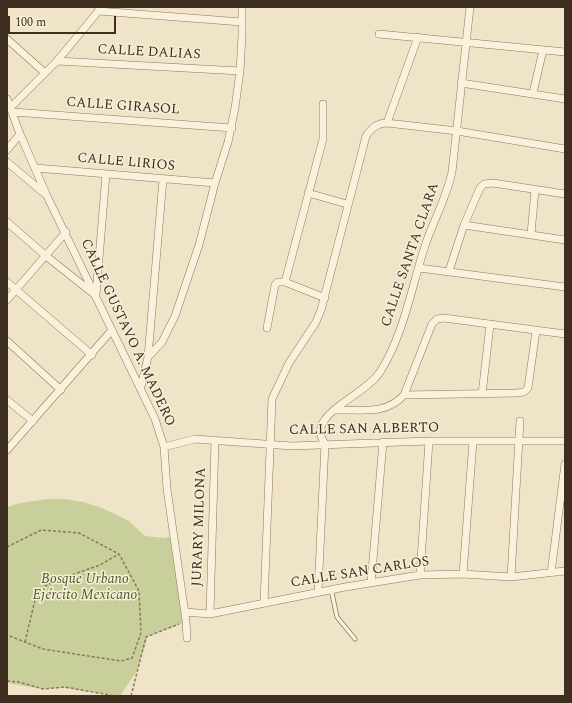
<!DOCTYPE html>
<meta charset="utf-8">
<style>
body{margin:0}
#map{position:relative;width:572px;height:703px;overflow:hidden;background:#f0e4c8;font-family:Spectral,serif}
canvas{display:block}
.frame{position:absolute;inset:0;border:8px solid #3d2e20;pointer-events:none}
.scale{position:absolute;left:8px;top:16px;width:108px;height:18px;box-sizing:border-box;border:2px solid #3d2e20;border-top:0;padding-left:5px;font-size:12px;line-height:14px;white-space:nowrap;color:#3d2e20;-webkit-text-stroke:3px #f7eed8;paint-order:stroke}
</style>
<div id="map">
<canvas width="572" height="703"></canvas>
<div class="frame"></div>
<div class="scale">100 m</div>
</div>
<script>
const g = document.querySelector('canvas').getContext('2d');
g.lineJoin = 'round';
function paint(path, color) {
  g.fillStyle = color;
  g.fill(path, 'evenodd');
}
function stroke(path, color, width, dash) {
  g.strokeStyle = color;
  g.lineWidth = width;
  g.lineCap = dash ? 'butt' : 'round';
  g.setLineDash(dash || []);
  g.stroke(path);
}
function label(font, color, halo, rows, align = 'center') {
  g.font = font + ' Spectral,serif';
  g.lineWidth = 3;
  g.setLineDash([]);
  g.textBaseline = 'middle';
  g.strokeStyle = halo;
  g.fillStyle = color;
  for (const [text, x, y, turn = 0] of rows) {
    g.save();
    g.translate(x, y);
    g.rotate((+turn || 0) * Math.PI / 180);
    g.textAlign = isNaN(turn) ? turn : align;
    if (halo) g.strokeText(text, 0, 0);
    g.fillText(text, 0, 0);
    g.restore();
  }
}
const green = new Path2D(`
 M 47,499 L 64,499 L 83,502 L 102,508 L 129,521 L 145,536 L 164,538 L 173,536 L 189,621 L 148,636 L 138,669 L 120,696 L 65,688 L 42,689 L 7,683 L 7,507 L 21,503 Z`);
const path = new Path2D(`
 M 7,547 L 41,530 L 79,533 L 119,554 L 139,591 L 141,633 L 132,658 L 121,661 L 43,649 L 7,635
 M 25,642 L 35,600 L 45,586 L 60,579 L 100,565 L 119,554
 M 7,681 L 19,682 L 43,689 L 65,687 L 115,696
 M 131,696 L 146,637 L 179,624`);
const lane = new Path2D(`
 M 331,589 L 337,617 L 355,639`);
const street = new Path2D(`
 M 98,11 L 242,22
 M 379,34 L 565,52
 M 7,39 L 45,73
 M 57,61 L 240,71
 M 461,83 L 565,99
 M 533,93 L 543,50
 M 7,99 L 20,134 L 47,196 L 155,419 L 164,447 L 167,489 L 186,621 L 187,638
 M 11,107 L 57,61 L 101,8
 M 13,112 L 232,128
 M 387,123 L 418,37
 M 7,150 L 20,134
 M 7,162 L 45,194
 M 36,168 L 215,183
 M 308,193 L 347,204
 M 7,222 L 46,256 L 94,294
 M 464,225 L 565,240
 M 531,234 L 535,190
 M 419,268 L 565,287
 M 449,271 L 464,225 L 480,188 L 484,184 L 493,183 L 565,194
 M 7,282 L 92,355
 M 285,282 L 323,139 L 323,104
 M 96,295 L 106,174
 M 7,300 L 66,232
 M 267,328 L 275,285 L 278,282 L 285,282 L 325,298
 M 7,341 L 61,390
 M 148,357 L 163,179
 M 141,387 L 148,357 L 162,342 L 175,316 L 199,245 L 215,183 L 228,142 L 235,108 L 240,71 L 242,35 L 242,7
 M 482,394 L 490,325
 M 404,395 L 432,324 L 437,319 L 444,318 L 565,334
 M 7,400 L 33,421
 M 335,410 C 360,409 385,416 404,395 L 517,393 L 524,392 L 528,388 L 536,331
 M 164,447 L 195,439 L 292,446 L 429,441 L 565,441
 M 7,450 L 112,330
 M 551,573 L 565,464
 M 463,574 L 473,441
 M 420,575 L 429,441
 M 511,577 L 520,421
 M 371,583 L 383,442
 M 318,592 L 325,444 C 322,439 319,434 321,427 C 327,407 367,392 380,372 C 405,333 412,283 427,240 C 435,218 447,196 452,172 L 470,7
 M 264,603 L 272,399 L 289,363 L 316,322 L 321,310 L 366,136 C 372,128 377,123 387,123 L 457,131 L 565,149
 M 185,612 L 210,614 L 345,587 L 420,575 L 463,574 L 511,577 L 565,571
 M 210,614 L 215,440`);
const streetNames = [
 ["CALLE DALIAS",149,53,3],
 ["CALLE GIRASOL",123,107,4],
 ["CALLE LIRIOS",126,163,5],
 ["CALLE SANTA CLARA",411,255,-71],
 ["CALLE GUSTAVO A. MADERO",127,333,65],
 ["CALLE SAN ALBERTO",364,430,-1],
 ["JURARY MILONA",200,527,-88],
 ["CALLE SAN CARLOS",360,573,-9]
];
const parkNames = [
 ["Bosque Urbano",85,580],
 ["Ejército Mexicano",85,596]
];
paint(green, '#c9cf9b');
stroke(lane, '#8d765c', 5);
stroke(street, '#8d765c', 8);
stroke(path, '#8d765c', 1.5, [3, 2]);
stroke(lane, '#faf1dc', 3.5);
stroke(street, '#faf1dc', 7);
label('14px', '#3d2e20', '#f7eed8', streetNames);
label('italic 14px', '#4d5a26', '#f7eed8', parkNames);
</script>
